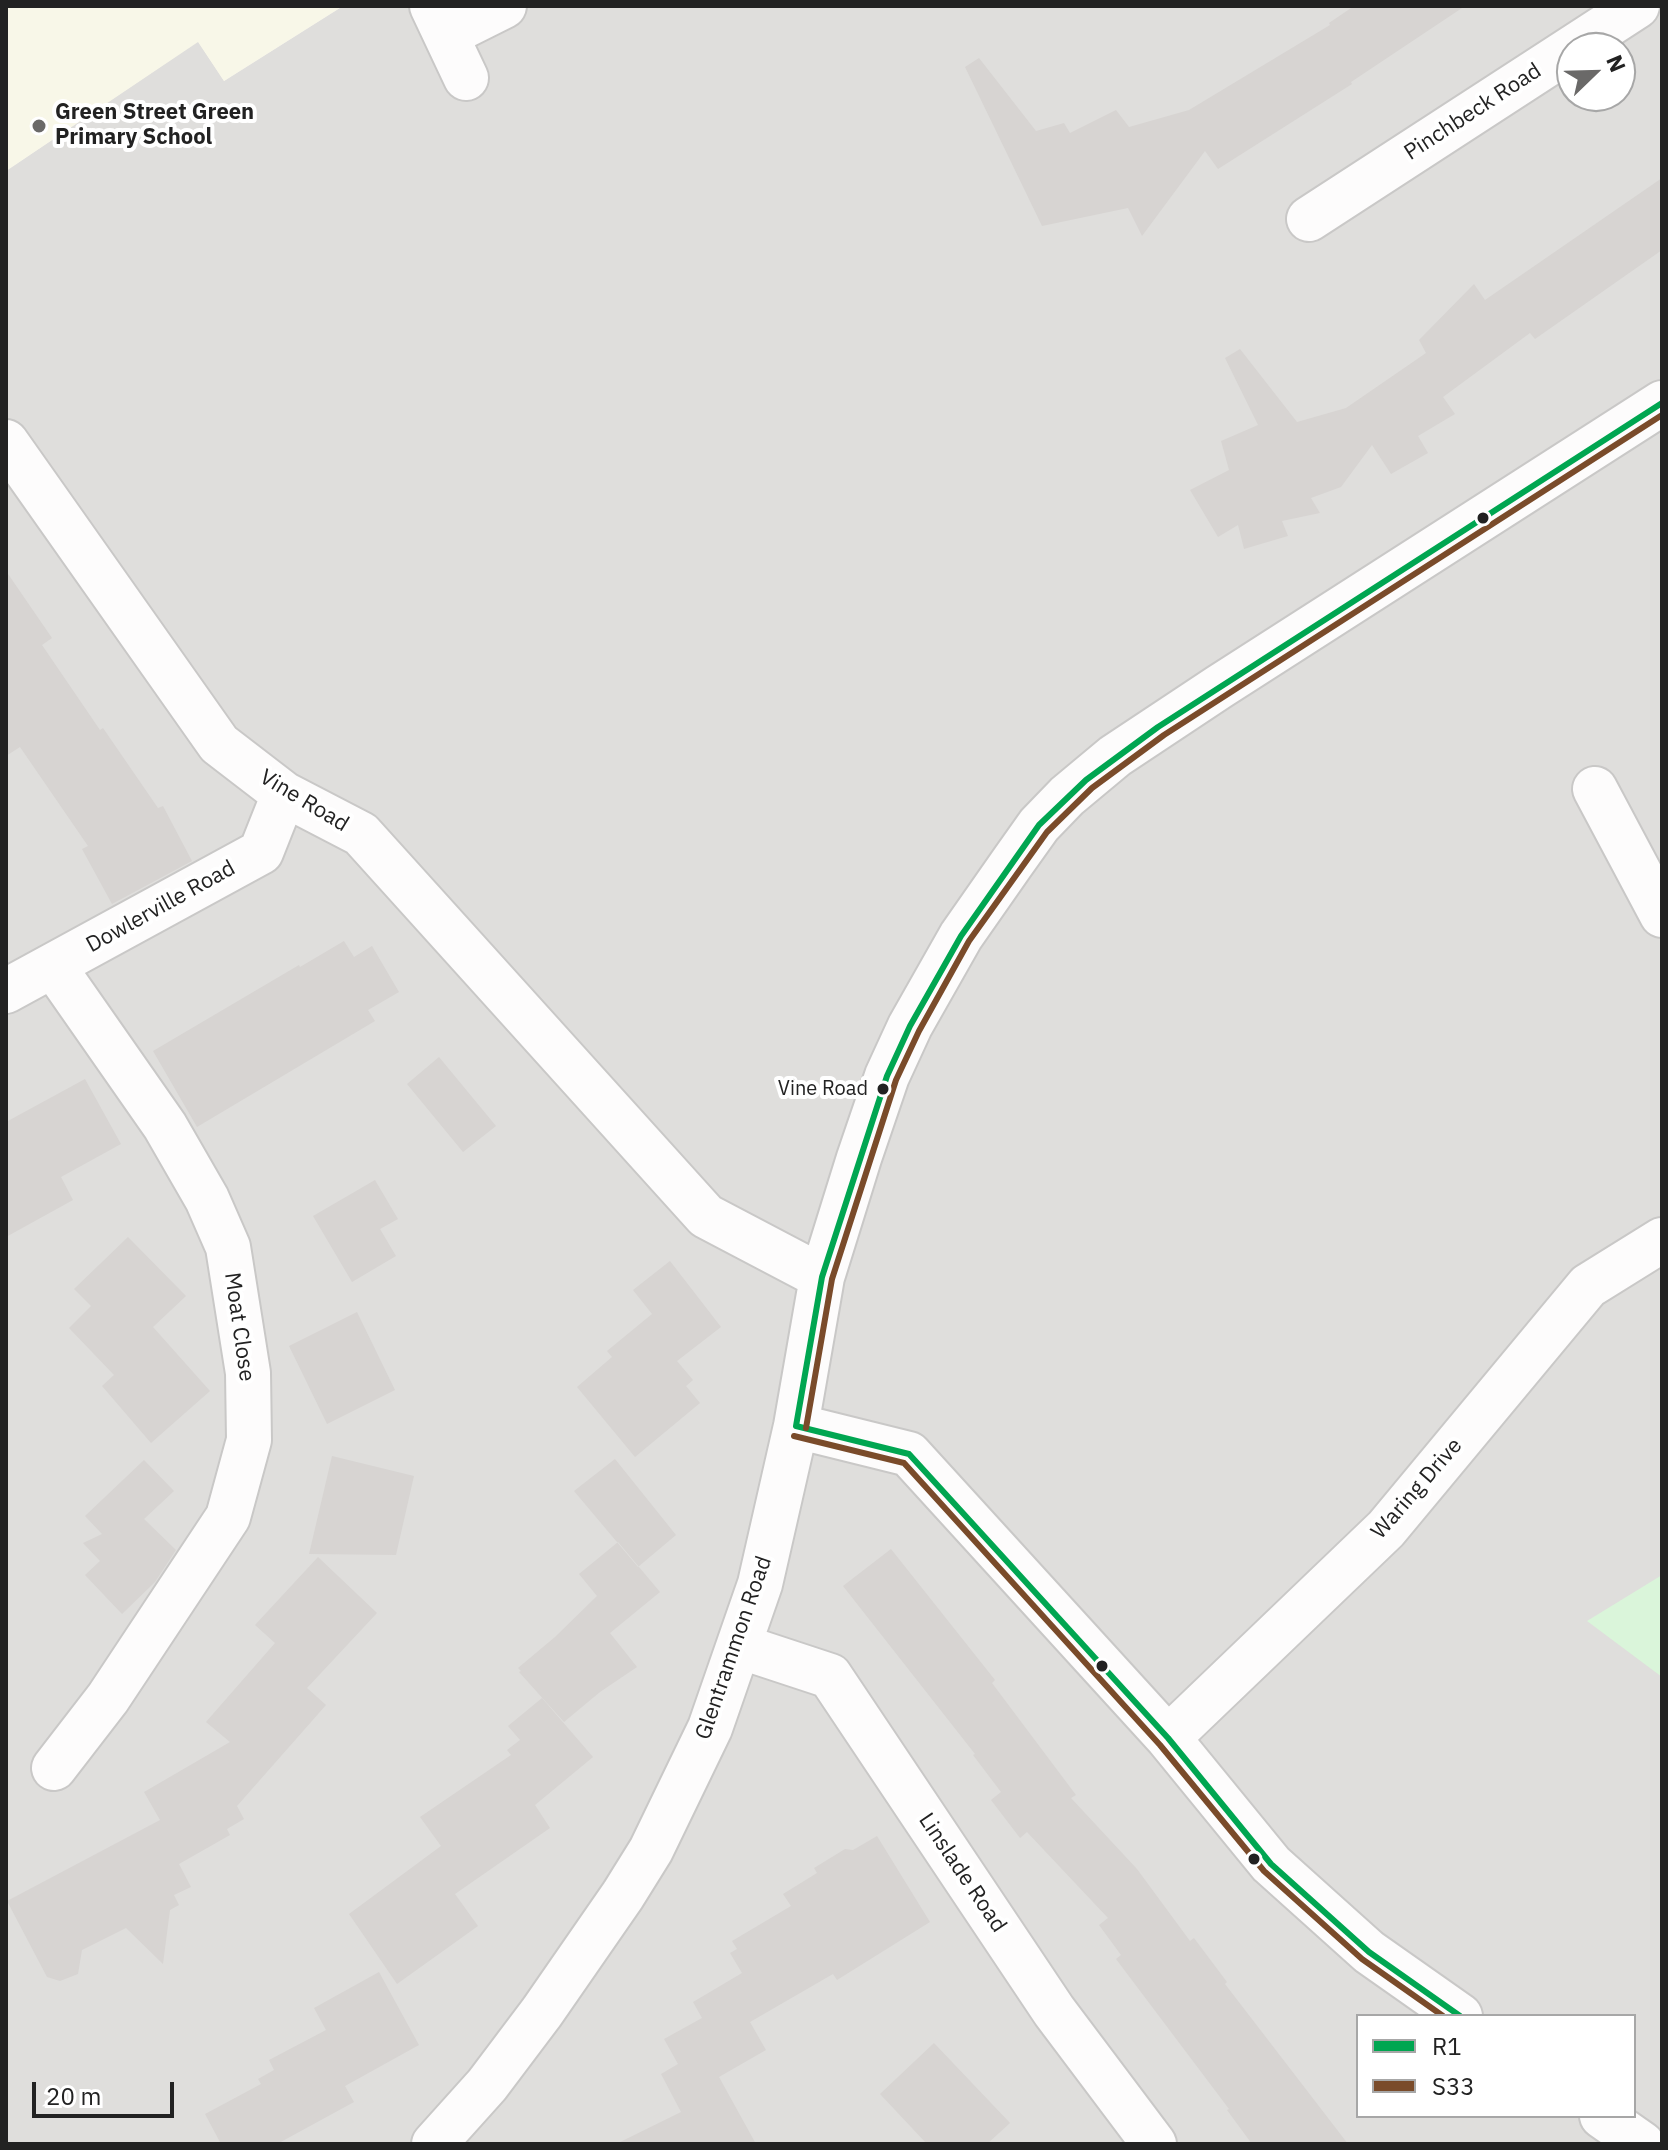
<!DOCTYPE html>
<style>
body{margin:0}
#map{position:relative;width:1668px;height:2150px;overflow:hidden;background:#f0eeeb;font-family:"IBM Plex Sans",sans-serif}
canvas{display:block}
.frame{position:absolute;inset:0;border:8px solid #222;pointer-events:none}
.legend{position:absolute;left:1356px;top:2014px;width:280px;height:104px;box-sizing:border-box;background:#fff;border:2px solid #a7a7a7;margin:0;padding:10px 14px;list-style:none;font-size:24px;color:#222}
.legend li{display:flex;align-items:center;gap:16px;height:40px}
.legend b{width:40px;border:2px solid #a7a7a7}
.north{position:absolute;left:1556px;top:32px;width:80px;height:80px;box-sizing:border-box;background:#fff;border:2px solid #a7a7a7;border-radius:50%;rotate:67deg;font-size:22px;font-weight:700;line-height:32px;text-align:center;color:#222}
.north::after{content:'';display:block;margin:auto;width:28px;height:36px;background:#6a6968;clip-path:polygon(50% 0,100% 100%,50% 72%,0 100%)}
.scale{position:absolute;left:32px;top:2082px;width:142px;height:36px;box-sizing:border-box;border:4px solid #222;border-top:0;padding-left:10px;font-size:24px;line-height:28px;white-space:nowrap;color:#222;-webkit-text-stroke:6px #fff;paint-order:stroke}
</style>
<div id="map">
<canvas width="1668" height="2150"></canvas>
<div class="frame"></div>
<ul class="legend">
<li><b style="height:10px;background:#00a651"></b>R1</li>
<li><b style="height:10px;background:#7a4b2a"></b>S33</li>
</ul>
<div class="north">N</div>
<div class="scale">20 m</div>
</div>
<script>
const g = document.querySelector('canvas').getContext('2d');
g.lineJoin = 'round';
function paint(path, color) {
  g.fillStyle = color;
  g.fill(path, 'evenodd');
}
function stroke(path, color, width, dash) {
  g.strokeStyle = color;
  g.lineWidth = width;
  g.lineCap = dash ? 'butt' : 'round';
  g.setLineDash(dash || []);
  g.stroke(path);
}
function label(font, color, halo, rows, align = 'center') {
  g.font = font + ' "IBM Plex Sans",sans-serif';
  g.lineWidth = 8;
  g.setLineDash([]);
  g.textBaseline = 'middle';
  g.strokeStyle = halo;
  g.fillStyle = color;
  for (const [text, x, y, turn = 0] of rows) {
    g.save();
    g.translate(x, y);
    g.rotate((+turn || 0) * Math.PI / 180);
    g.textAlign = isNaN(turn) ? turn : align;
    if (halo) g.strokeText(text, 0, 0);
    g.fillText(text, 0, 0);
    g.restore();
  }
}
const residential = new Path2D(`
 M 343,6 L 1662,6 L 1662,2144 L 6,2144 L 6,171 L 198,41 L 224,81 ZM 1572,48 L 1620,48 L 1620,96 L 1572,96 ZM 1358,2016 L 1634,2016 L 1634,2116 L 1358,2116 Z`);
const education = new Path2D(`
 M 6,6 L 343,6 L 224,81 L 198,42 L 6,171 Z`);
const park = new Path2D(`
 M 1662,1575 L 1662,1677 L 1587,1621 Z`);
const building = new Path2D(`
 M 1354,6 L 1465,6 L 1351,82 L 1352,84 L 1218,169 L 1205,151 L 1142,236 L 1128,208 L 1042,226 L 965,67 L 979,58 L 1036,131 L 1064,123 L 1070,133 L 1116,110 L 1129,127 L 1189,110 L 1330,25 L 1329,23 Z
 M 1662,178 L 1662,250 L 1535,339 L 1530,333 L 1443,397 L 1455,414 L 1418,436 L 1428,453 L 1391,474 L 1372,445 L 1341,487 L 1311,498 L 1320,513 L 1282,521 L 1288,536 L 1244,549 L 1238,525 L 1218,537 L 1190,490 L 1229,470 L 1221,441 L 1258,425 L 1225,358 L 1240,349 L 1297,422 L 1346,408 L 1426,353 L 1419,340 L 1474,284 L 1485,300 Z
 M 6,571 L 52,638 L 42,645 L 100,730 L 103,728 L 158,808 L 163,806 L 192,861 L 112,904 L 82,849 L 88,846 L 20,747 L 6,756 Z
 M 344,941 L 354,957 L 372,946 L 399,992 L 368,1010 L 375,1021 L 197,1127 L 153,1051 L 299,965 L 300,967 Z
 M 439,1057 L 496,1126 L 463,1152 L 407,1084 Z
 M 85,1079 L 121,1144 L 61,1177 L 73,1200 L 6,1237 L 6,1122 Z
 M 375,1180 L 398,1219 L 380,1229 L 396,1256 L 352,1282 L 313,1216 Z
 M 128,1237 L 186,1296 L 153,1327 L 210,1391 L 151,1443 L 102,1386 L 114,1375 L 69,1328 L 91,1306 L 74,1289 Z
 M 670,1261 L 721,1327 L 677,1361 L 693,1380 L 686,1386 L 700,1403 L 635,1457 L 577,1387 L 612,1357 L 607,1351 L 652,1314 L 633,1290 Z
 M 357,1312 L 395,1390 L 327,1424 L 289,1346 Z
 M 332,1456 L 414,1476 L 396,1555 L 309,1554 Z
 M 615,1459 L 676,1535 L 638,1567 L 574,1491 Z
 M 144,1460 L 174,1491 L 144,1519 L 176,1550 L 155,1582 L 122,1614 L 85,1575 L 100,1561 L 83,1543 L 102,1534 L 85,1516 Z
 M 618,1542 L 660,1592 L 610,1633 L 637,1667 L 600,1692 L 564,1722 L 519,1672 L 521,1671 L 518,1668 L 555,1637 L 597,1596 L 579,1574 Z
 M 891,1549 L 995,1680 L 992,1683 L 1076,1795 L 1071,1798 L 1137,1869 L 1190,1941 L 1194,1938 L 1227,1982 L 1225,1984 L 1348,2144 L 1252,2144 L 1227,2110 L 1229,2109 L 1116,1959 L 1121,1955 L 1099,1925 L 1108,1918 L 1027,1832 L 1020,1838 L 991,1800 L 1001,1792 L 973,1755 L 975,1754 L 843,1586 Z
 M 318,1557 L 377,1613 L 307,1688 L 326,1705 L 237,1806 L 244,1819 L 227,1829 L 230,1835 L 179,1864 L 191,1887 L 174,1895 L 179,1905 L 170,1910 L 163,1964 L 126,1928 L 82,1950 L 78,1974 L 60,1981 L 47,1977 L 7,1901 L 160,1820 L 144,1792 L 230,1742 L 206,1722 L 275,1643 L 255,1625 Z
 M 542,1698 L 593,1757 L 535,1805 L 550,1828 L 455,1894 L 478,1926 L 397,1984 L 349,1914 L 441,1846 L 420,1817 L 511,1755 L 507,1750 L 520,1740 L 508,1726 Z
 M 877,1836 L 930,1922 L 837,1980 L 833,1974 L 750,2022 L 766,2050 L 719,2077 L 756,2144 L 616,2144 L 681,2112 L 661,2074 L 678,2064 L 664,2039 L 702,2018 L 693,2002 L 742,1973 L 730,1953 L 737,1949 L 732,1941 L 791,1906 L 783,1894 L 817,1873 L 814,1868 L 845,1849 L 853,1850 Z
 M 379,1972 L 419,2045 L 345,2086 L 354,2102 L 277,2144 L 221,2144 L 205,2114 L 261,2084 L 258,2079 L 274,2070 L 269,2060 L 326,2030 L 314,2008 Z
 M 934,2043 L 1010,2123 L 987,2144 L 927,2144 L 880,2094 Z`);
const minor = new Path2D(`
 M 432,6 L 466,78
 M 446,35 L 504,6
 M 1309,219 L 1637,6
 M 6,442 L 219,744 L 284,794 L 361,834 L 706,1216 L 822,1277
 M 1595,789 L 1662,915
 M 6,991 L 261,852 L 284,794
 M 796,1426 L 909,1454 L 1168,1738 L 1271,1864 L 1369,1952 L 1460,2016
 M 739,1646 L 830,1676 L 1054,2011 L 1154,2144
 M 1168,1738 L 1386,1529 L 1588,1286 L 1662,1240
 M 54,1768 L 108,1698 L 228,1517 L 249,1440 L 248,1373 L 228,1247 L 207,1199 L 165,1126 L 54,967
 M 1602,2116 L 1642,2144
 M 434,2144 L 487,2085 L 542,2012 L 623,1895 L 651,1850 L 710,1728 L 760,1584 L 796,1426 L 822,1277 L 859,1158 L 887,1076 L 910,1026 L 961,936 L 1012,863 L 1039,825 L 1067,796 L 1115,756 L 1219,687 L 1662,403`);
const bus1 = new Path2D(`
 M 796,1426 L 822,1277 L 887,1076 L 910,1026 L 961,936 L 1039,825 L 1086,780 L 1158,727 L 1662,403
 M 796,1426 L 909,1454 L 1168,1738 L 1271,1864 L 1369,1952 L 1460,2016`);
const bus2 = new Path2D(`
 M 806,1428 L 832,1279 L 896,1080 L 919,1031 L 969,941 L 1047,832 L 1092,788 L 1164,735 L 1662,415
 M 794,1436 L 904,1463 L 1160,1745 L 1264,1871 L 1362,1959 L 1443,2016`);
const markers = [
 [39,126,8,"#6a6968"],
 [1483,518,7,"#222"],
 [883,1089,7,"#222"],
 [1102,1666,7,"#222"],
 [1254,1859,7,"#222"]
];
const busNames = [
 ["Vine Road",868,1089]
];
const streetNames = [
 ["Pinchbeck Road",1473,112,-33],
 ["Vine Road",304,801,31],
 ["Dowlerville Road",161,907,-29],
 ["Moat Close",239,1327,82],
 ["Waring Drive",1417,1489,-49],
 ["Glentrammon Road",734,1648,-71],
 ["Linslade Road",962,1873,56]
];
const poiNames = [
 ["Green Street Green",55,113],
 ["Primary School",55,138]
];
paint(residential, '#dfdedc');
paint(education, '#f8f7e8');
paint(park, '#daf5da');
paint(building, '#d7d4d2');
stroke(minor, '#c9c8c7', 48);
stroke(minor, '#fdfcfc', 44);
stroke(bus1, '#00a651', 6);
stroke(bus2, '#7a4b2a', 6);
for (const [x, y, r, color] of markers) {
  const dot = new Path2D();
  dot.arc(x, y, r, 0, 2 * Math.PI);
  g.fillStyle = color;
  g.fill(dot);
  stroke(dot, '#fff', 3);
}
label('20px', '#222', '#fff', busNames, 'right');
label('22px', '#222', '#fff', streetNames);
label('bold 22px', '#222', '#fff', poiNames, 'left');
</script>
